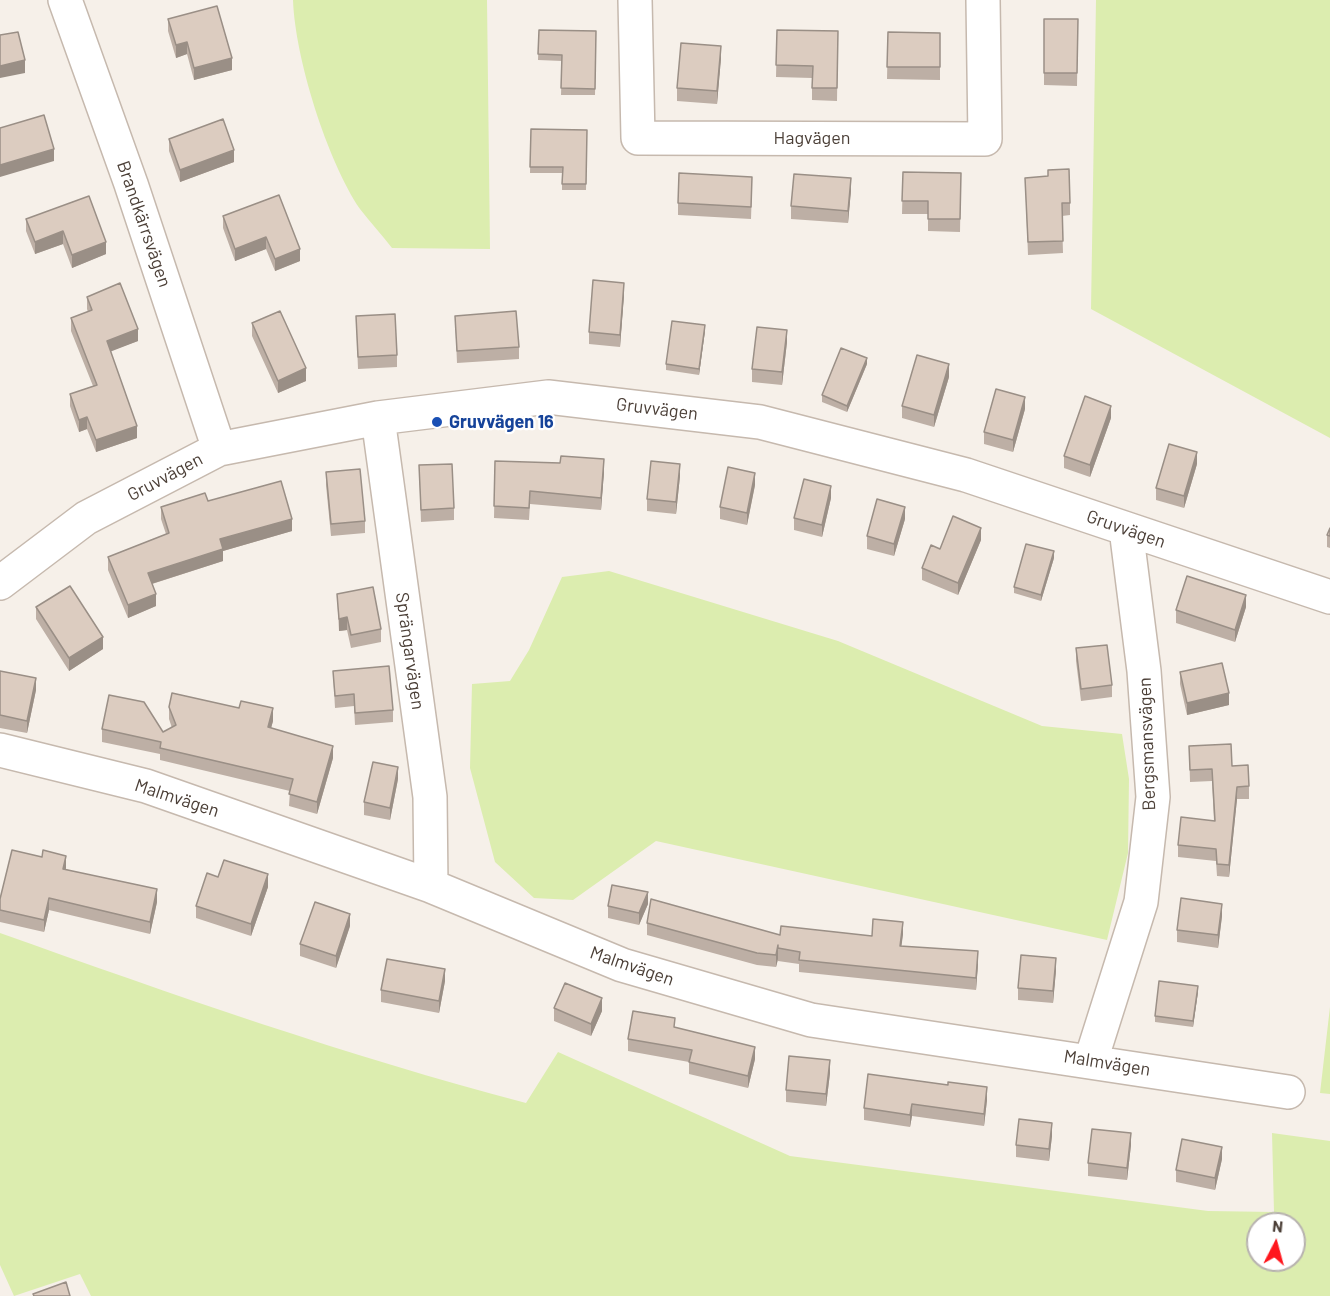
<!DOCTYPE html>
<meta charset="utf-8">
<style>
body{margin:0}
#map{position:relative;width:1330px;height:1296px;overflow:hidden;background:#f6f0e9;font-family:Barlow,sans-serif}
canvas{display:block}
.north{position:absolute;left:1246px;top:1212px;width:60px;height:60px;box-sizing:border-box;background:#fff;border:2px solid #b7b2af;border-radius:50%;rotate:6deg;font-size:16px;font-weight:700;line-height:24px;text-align:center;color:#4b3f37}
.north::after{content:'';display:block;margin:auto;width:21px;height:27px;background:#ff171d;clip-path:polygon(50% 0,100% 100%,50% 72%,0 100%)}
</style>
<div id="map">
<canvas width="1330" height="1296"></canvas>
<div class="north">N</div>
</div>
<script>
const g = document.querySelector('canvas').getContext('2d');
g.lineJoin = 'round';
function paint(path, color) {
  g.fillStyle = color;
  g.fill(path, 'evenodd');
}
function stroke(path, color, width, dash) {
  g.strokeStyle = color;
  g.lineWidth = width;
  g.lineCap = dash ? 'butt' : 'round';
  g.setLineDash(dash || []);
  g.stroke(path);
}
function label(font, color, halo, rows, align = 'center') {
  g.font = font + ' Barlow,sans-serif';
  g.lineWidth = 4.5;
  g.setLineDash([]);
  g.textBaseline = 'middle';
  g.strokeStyle = halo;
  g.fillStyle = color;
  for (const [text, x, y, turn = 0] of rows) {
    g.save();
    g.translate(x, y);
    g.rotate((+turn || 0) * Math.PI / 180);
    g.textAlign = isNaN(turn) ? turn : align;
    if (halo) g.strokeText(text, 0, 0);
    g.fillText(text, 0, 0);
    g.restore();
  }
}
const green = new Path2D(`
 M 293,0 L 487,0 L 490,249 L 392,248 C 382,235 370,222 360,209 C 327,160 295,58 293,0 Z
 M 1096,0 L 1330,0 L 1330,438 L 1091,309 Z
 M 609,571 L 838,641 L 1042,726 L 1122,734 L 1129,779 L 1128,853 L 1107,940 L 656,841 L 573,900 L 534,898 L 495,862 L 470,768 L 472,684 L 510,681 L 529,650 L 562,577 Z
 M 0,933 C 174,995 347,1056 526,1103 L 558,1052 L 790,1156 L 1208,1211 L 1274,1212 L 1272,1133 L 1330,1141 L 1330,1296 L 91,1296 L 80,1274 L 14,1296 L 0,1265 ZM 1258,1224 L 1294,1224 L 1294,1260 L 1258,1260 Z
 M 1330,1007 L 1330,1094 L 1320,1093 Z`);
const minor = new Path2D(`
 M 65,0 L 131,184 L 219,449
 M 635,0 L 638,138 L 985,139 L 983,0
 M 378,418 L 430,797 L 431,886
 M 0,583 L 86,518 L 219,449 L 378,418 L 548,397 L 760,422 L 966,475 L 1330,597
 M 0,750 L 146,786 L 431,886 L 622,965 L 811,1020 L 1288,1092
 M 1091,1060 L 1141,902 L 1153,797 L 1144,671 L 1126,529`);
const wall = new Path2D(`
 M 168,19 L 232,70 L 194,80 L 187,54 L 176,58 L 168,31 Z
 M 1044,19 L 1078,19 L 1077,86 L 1044,85 Z
 M 539,30 L 596,31 L 595,95 L 561,95 L 562,61 L 538,60 Z
 M 777,30 L 838,31 L 837,101 L 812,100 L 812,78 L 776,77 Z
 M 888,32 L 940,33 L 940,80 L 887,79 Z
 M 721,58 L 717,104 L 677,101 L 677,88 Z
 M 531,129 L 587,130 L 586,190 L 562,190 L 562,173 L 530,173 Z
 M 169,139 L 234,162 L 180,182 L 169,151 Z
 M 903,172 L 961,173 L 960,232 L 928,231 L 928,214 L 902,214 Z
 M 1025,178 L 1070,203 L 1070,215 L 1062,216 L 1063,253 L 1028,255 Z
 M 752,189 L 751,219 L 678,215 L 678,203 Z
 M 851,190 L 848,223 L 791,219 L 791,206 Z
 M 279,195 L 300,261 L 275,271 L 266,249 L 235,261 L 223,228 L 223,216 Z
 M 26,219 L 106,242 L 106,254 L 72,268 L 63,244 L 35,254 L 26,231 Z
 M 624,295 L 620,347 L 589,344 L 589,332 Z
 M 87,297 L 138,341 L 110,351 L 137,438 L 96,452 L 87,429 L 79,432 L 70,406 L 70,394 L 93,386 L 71,331 L 71,318 L 88,312 L 87,309 Z
 M 356,316 L 397,355 L 397,367 L 358,369 Z
 M 455,316 L 519,347 L 519,359 L 457,363 Z
 M 252,323 L 306,381 L 278,393 L 252,336 Z
 M 705,331 L 699,375 L 666,370 L 666,364 Z
 M 787,342 L 782,385 L 752,382 L 752,369 Z
 M 867,364 L 847,412 L 822,402 L 822,395 Z
 M 949,377 L 934,427 L 902,418 L 902,406 Z
 M 1025,409 L 1013,452 L 984,444 L 984,432 Z
 M 1111,418 L 1090,477 L 1064,468 L 1064,456 Z
 M 495,461 L 604,472 L 601,510 L 530,504 L 529,520 L 494,518 Z
 M 1197,464 L 1184,508 L 1156,500 L 1156,488 Z
 M 419,465 L 454,508 L 454,520 L 421,522 Z
 M 326,472 L 365,521 L 365,533 L 331,536 L 326,485 Z
 M 680,476 L 676,514 L 647,511 L 647,499 Z
 M 755,485 L 747,525 L 720,519 L 720,507 Z
 M 831,498 L 822,537 L 794,530 L 794,518 Z
 M 208,501 L 292,531 L 223,551 L 223,561 L 152,584 L 156,606 L 128,618 L 108,570 L 108,557 L 166,534 L 161,519 L 161,507 Z
 M 905,519 L 894,556 L 867,549 L 867,536 Z
 M 1330,528 L 1330,548 L 1327,547 L 1327,535 Z
 M 981,540 L 958,595 L 922,580 L 922,568 L 940,549 Z
 M 1054,558 L 1041,601 L 1014,593 L 1014,587 Z
 M 337,594 L 381,629 L 381,642 L 351,648 L 347,630 L 339,631 Z
 M 36,607 L 103,649 L 69,671 L 36,619 Z
 M 1246,607 L 1235,642 L 1176,623 L 1176,610 Z
 M 1076,648 L 1112,685 L 1112,697 L 1081,701 L 1076,661 Z
 M 0,671 L 36,690 L 27,733 L 0,728 Z
 M 333,671 L 393,710 L 393,722 L 355,725 L 354,706 L 335,708 Z
 M 1180,672 L 1229,705 L 1187,715 L 1180,684 Z
 M 169,707 L 273,721 L 271,728 L 333,758 L 317,814 L 289,806 L 290,791 L 160,760 L 160,754 L 102,742 L 102,729 L 163,732 L 172,728 L 169,719 Z
 M 1189,746 L 1232,766 L 1249,786 L 1249,799 L 1237,799 L 1229,877 L 1217,876 L 1216,861 L 1178,857 L 1178,845 L 1214,821 L 1212,781 L 1190,782 Z
 M 398,779 L 390,820 L 364,815 L 364,802 Z
 M 66,868 L 66,869 L 157,902 L 150,934 L 49,910 L 44,932 L 0,922 L 0,899 Z
 M 218,877 L 268,887 L 251,936 L 196,918 L 196,906 Z
 M 648,904 L 639,925 L 608,918 L 608,906 Z
 M 1222,916 L 1218,948 L 1177,942 L 1177,930 Z
 M 647,923 L 780,935 L 872,936 L 903,934 L 901,946 L 978,964 L 976,990 L 799,972 L 799,964 L 778,961 L 778,959 L 776,967 L 757,965 L 647,935 Z
 M 350,926 L 336,968 L 300,956 L 300,944 Z
 M 1056,970 L 1053,1003 L 1018,1000 L 1018,988 Z
 M 445,981 L 439,1013 L 381,1002 L 381,990 Z
 M 1198,992 L 1193,1027 L 1155,1022 L 1155,1016 Z
 M 554,1008 L 602,1011 L 591,1036 L 554,1021 Z
 M 675,1028 L 755,1059 L 748,1088 L 689,1074 L 689,1062 L 628,1051 L 628,1039 Z
 M 830,1073 L 826,1106 L 786,1102 L 786,1090 Z
 M 868,1074 L 987,1100 L 984,1126 L 912,1116 L 910,1127 L 864,1120 L 864,1108 Z
 M 1052,1136 L 1049,1161 L 1016,1157 L 1016,1145 Z
 M 1131,1145 L 1127,1180 L 1088,1176 L 1088,1163 Z
 M 1222,1159 L 1215,1190 L 1176,1182 L 1176,1170 Z`);
const shadedWall = new Path2D(`
 M 187,42 L 187,54 L 176,58 L 176,45 Z
 M 721,46 L 721,58 L 717,104 L 717,91 Z
 M 232,58 L 232,70 L 194,80 L 194,68 Z
 M 25,60 L 25,73 L 0,78 L 0,66 Z
 M 54,149 L 54,161 L 0,177 L 0,165 Z
 M 234,150 L 234,162 L 180,182 L 180,170 Z
 M 851,178 L 851,190 L 848,223 L 848,211 Z
 M 63,231 L 63,244 L 35,254 L 35,242 Z
 M 266,237 L 266,249 L 235,261 L 235,249 Z
 M 106,242 L 106,254 L 72,268 L 72,255 Z
 M 300,249 L 300,261 L 275,271 L 275,259 Z
 M 624,283 L 624,295 L 620,347 L 620,335 Z
 M 705,325 L 705,331 L 699,375 L 699,369 Z
 M 138,329 L 138,341 L 107,353 L 107,341 Z
 M 787,330 L 787,342 L 782,385 L 782,372 Z
 M 867,358 L 867,364 L 847,412 L 847,406 Z
 M 949,364 L 949,377 L 934,427 L 934,415 Z
 M 306,368 L 306,381 L 278,393 L 278,381 Z
 M 1025,397 L 1025,409 L 1013,452 L 1013,440 Z
 M 1111,406 L 1111,418 L 1090,477 L 1090,465 Z
 M 87,417 L 87,429 L 79,432 L 79,420 Z
 M 137,426 L 137,438 L 96,452 L 96,440 Z
 M 1197,452 L 1197,464 L 1184,508 L 1184,496 Z
 M 604,459 L 604,472 L 601,510 L 601,498 Z
 M 680,464 L 680,476 L 676,514 L 676,502 Z
 M 755,473 L 755,485 L 747,525 L 747,513 Z
 M 831,486 L 831,498 L 822,537 L 822,525 Z
 M 905,507 L 905,519 L 894,556 L 894,544 Z
 M 292,519 L 292,531 L 223,551 L 223,561 L 148,585 L 148,573 L 220,539 Z
 M 981,528 L 981,540 L 958,595 L 958,583 Z
 M 1054,551 L 1054,558 L 1041,601 L 1041,595 Z
 M 156,594 L 156,606 L 128,618 L 128,605 Z
 M 1246,595 L 1246,607 L 1235,642 L 1235,630 Z
 M 347,617 L 347,630 L 339,631 L 339,619 Z
 M 103,637 L 103,649 L 69,671 L 69,658 Z
 M 36,678 L 36,690 L 27,733 L 27,721 Z
 M 1229,693 L 1229,705 L 1187,715 L 1187,703 Z
 M 273,708 L 273,721 L 268,739 L 268,727 Z
 M 333,746 L 333,758 L 317,814 L 317,802 Z
 M 398,767 L 398,779 L 390,820 L 390,808 Z
 M 1237,787 L 1237,799 L 1229,877 L 1229,865 Z
 M 66,856 L 66,868 L 63,881 L 63,869 Z
 M 268,874 L 268,887 L 251,936 L 251,924 Z
 M 157,889 L 157,902 L 150,934 L 150,922 Z
 M 648,892 L 648,904 L 639,925 L 639,913 Z
 M 49,898 L 49,910 L 44,932 L 44,920 Z
 M 1222,904 L 1222,916 L 1218,948 L 1218,935 Z
 M 350,914 L 350,926 L 336,968 L 336,956 Z
 M 903,922 L 903,934 L 900,958 L 900,946 Z
 M 778,945 L 778,959 L 776,967 L 776,955 Z
 M 978,951 L 978,964 L 976,990 L 976,978 Z
 M 1056,958 L 1056,970 L 1053,1003 L 1053,991 Z
 M 445,969 L 445,981 L 439,1013 L 439,1001 Z
 M 1198,986 L 1198,992 L 1193,1027 L 1193,1021 Z
 M 602,998 L 602,1011 L 591,1036 L 591,1024 Z
 M 755,1047 L 755,1059 L 748,1088 L 748,1076 Z
 M 830,1060 L 830,1073 L 826,1106 L 826,1094 Z
 M 987,1087 L 987,1100 L 984,1126 L 984,1114 Z
 M 912,1104 L 912,1116 L 910,1127 L 910,1115 Z
 M 1052,1123 L 1052,1136 L 1049,1161 L 1049,1149 Z
 M 1131,1133 L 1131,1145 L 1127,1180 L 1127,1168 Z
 M 1222,1147 L 1222,1159 L 1215,1190 L 1215,1178 Z`);
const building = new Path2D(`
 M 217,6 L 232,58 L 194,68 L 187,42 L 176,45 L 168,19 Z
 M 1044,19 L 1078,19 L 1077,73 L 1044,73 Z
 M 539,30 L 596,31 L 595,89 L 561,88 L 562,55 L 538,54 Z
 M 777,30 L 838,31 L 837,88 L 812,88 L 813,66 L 776,65 Z
 M 18,32 L 25,60 L 0,66 L 0,35 Z
 M 888,32 L 940,33 L 940,67 L 887,67 Z
 M 681,43 L 721,46 L 717,91 L 677,88 Z
 M 44,115 L 54,149 L 0,165 L 0,128 Z
 M 223,119 L 234,150 L 180,170 L 169,139 Z
 M 531,129 L 587,130 L 586,184 L 562,184 L 563,167 L 530,167 Z
 M 1069,169 L 1070,203 L 1062,203 L 1063,241 L 1028,242 L 1025,178 L 1048,176 L 1048,170 Z
 M 903,172 L 961,173 L 960,219 L 928,219 L 928,201 L 902,201 Z
 M 679,173 L 752,177 L 751,207 L 678,203 Z
 M 794,174 L 851,178 L 848,211 L 791,206 Z
 M 279,195 L 300,249 L 275,259 L 266,237 L 235,249 L 223,216 Z
 M 89,196 L 106,242 L 72,255 L 63,231 L 35,242 L 26,219 Z
 M 593,280 L 624,283 L 620,335 L 589,332 Z
 M 120,283 L 138,329 L 107,341 L 137,426 L 96,440 L 87,417 L 79,420 L 70,394 L 97,385 L 71,318 L 92,310 L 87,297 Z
 M 280,311 L 306,368 L 278,381 L 252,323 Z
 M 516,311 L 519,347 L 457,351 L 455,316 Z
 M 395,314 L 397,355 L 358,357 L 356,316 Z
 M 672,321 L 705,325 L 699,369 L 666,364 Z
 M 757,327 L 787,330 L 782,372 L 752,369 Z
 M 841,348 L 867,358 L 847,406 L 822,395 Z
 M 917,355 L 949,364 L 934,415 L 902,406 Z
 M 996,389 L 1025,397 L 1013,440 L 984,432 Z
 M 1085,396 L 1111,406 L 1090,465 L 1064,456 Z
 M 1169,444 L 1197,452 L 1184,496 L 1156,488 Z
 M 561,456 L 604,459 L 601,498 L 530,491 L 529,508 L 494,506 L 495,461 L 560,463 Z
 M 651,461 L 680,464 L 676,502 L 647,499 Z
 M 452,464 L 454,508 L 421,510 L 419,465 Z
 M 728,467 L 755,473 L 747,513 L 720,507 Z
 M 360,469 L 365,521 L 331,524 L 326,472 Z
 M 804,479 L 831,486 L 822,525 L 794,518 Z
 M 281,481 L 292,519 L 220,539 L 223,549 L 148,573 L 156,594 L 128,605 L 108,557 L 169,533 L 161,507 L 205,493 L 208,501 Z
 M 877,499 L 905,507 L 894,544 L 867,536 Z
 M 953,516 L 981,528 L 958,583 L 922,568 L 931,545 L 940,549 Z
 M 1330,528 L 1330,536 L 1327,535 Z
 M 1026,544 L 1054,551 L 1041,595 L 1014,587 Z
 M 1187,576 L 1246,595 L 1235,630 L 1176,610 Z
 M 70,586 L 103,637 L 69,658 L 36,607 Z
 M 373,587 L 381,629 L 351,635 L 347,617 L 339,619 L 337,594 Z
 M 1107,645 L 1112,685 L 1081,689 L 1076,648 Z
 M 1222,663 L 1229,693 L 1187,703 L 1180,672 Z
 M 389,666 L 393,710 L 355,713 L 354,694 L 335,696 L 333,671 Z
 M 0,671 L 36,678 L 27,721 L 0,715 Z
 M 172,693 L 239,708 L 241,701 L 273,708 L 268,727 L 333,746 L 317,802 L 289,794 L 293,779 L 160,748 L 161,742 L 102,729 L 109,695 L 144,702 L 163,732 L 176,725 L 169,707 Z
 M 1231,744 L 1232,766 L 1248,765 L 1249,786 L 1237,787 L 1229,865 L 1217,864 L 1216,849 L 1178,845 L 1181,817 L 1215,821 L 1212,769 L 1190,770 L 1189,746 Z
 M 373,762 L 398,767 L 390,808 L 364,802 Z
 M 12,850 L 42,857 L 43,850 L 66,856 L 63,869 L 157,889 L 150,922 L 49,898 L 44,920 L 0,910 L 0,899 Z
 M 224,860 L 268,874 L 251,924 L 196,906 L 207,873 L 218,877 Z
 M 612,885 L 648,892 L 639,913 L 608,906 Z
 M 1181,898 L 1222,904 L 1218,935 L 1177,930 Z
 M 651,899 L 780,935 L 781,926 L 872,936 L 873,919 L 903,922 L 900,946 L 978,951 L 976,978 L 799,960 L 800,952 L 778,948 L 778,945 L 776,955 L 757,953 L 647,923 Z
 M 315,902 L 350,914 L 336,956 L 300,944 Z
 M 1021,955 L 1056,958 L 1053,991 L 1018,988 Z
 M 387,959 L 445,969 L 439,1001 L 381,990 Z
 M 1159,981 L 1198,986 L 1193,1021 L 1155,1016 Z
 M 565,983 L 602,998 L 591,1024 L 554,1008 Z
 M 633,1011 L 675,1018 L 674,1027 L 755,1047 L 748,1076 L 689,1062 L 692,1050 L 628,1039 Z
 M 789,1056 L 830,1060 L 826,1094 L 786,1090 Z
 M 868,1074 L 948,1085 L 948,1082 L 987,1087 L 984,1114 L 912,1104 L 910,1115 L 864,1108 Z
 M 1019,1119 L 1052,1123 L 1049,1149 L 1016,1145 Z
 M 1092,1129 L 1131,1133 L 1127,1168 L 1088,1163 Z
 M 1182,1139 L 1222,1147 L 1215,1178 L 1176,1170 Z
 M 66,1282 L 70,1296 L 34,1296 L 33,1294 Z`);
const markers = [
 [437,422,6,"#1a4fb4"]
];
const streetNames = [
 ["Hagvägen",812,138],
 ["Brandkärrsvägen",144,224,71],
 ["Gruvvägen",657,409,7],
 ["Gruvvägen",165,477,-28],
 ["Gruvvägen",1126,529,19],
 ["Sprängarvägen",410,651,82],
 ["Bergsmansvägen",1147,744,-92],
 ["Malmvägen",177,798,18],
 ["Malmvägen",632,966,19],
 ["Malmvägen",1107,1063,9]
];
const transitNames = [
 ["Gruvvägen 16",449,422]
];
paint(green, '#dcedaf');
stroke(minor, '#c6b9ae', 36);
stroke(minor, '#fff', 33);
paint(wall, '#bdafa5');
paint(shadedWall, '#9a8f86');
paint(building, '#dcccc0');
stroke(building, '#9a8f86', 1.5);
for (const [x, y, r, color] of markers) {
  const dot = new Path2D();
  dot.arc(x, y, r, 0, 2 * Math.PI);
  g.fillStyle = color;
  g.fill(dot);
  stroke(dot, '#fff', 2);
}
label('18px', '#4b3f37', '#fff', streetNames);
label('bold 18px', '#164399', '#fff', transitNames, 'left');
</script>
